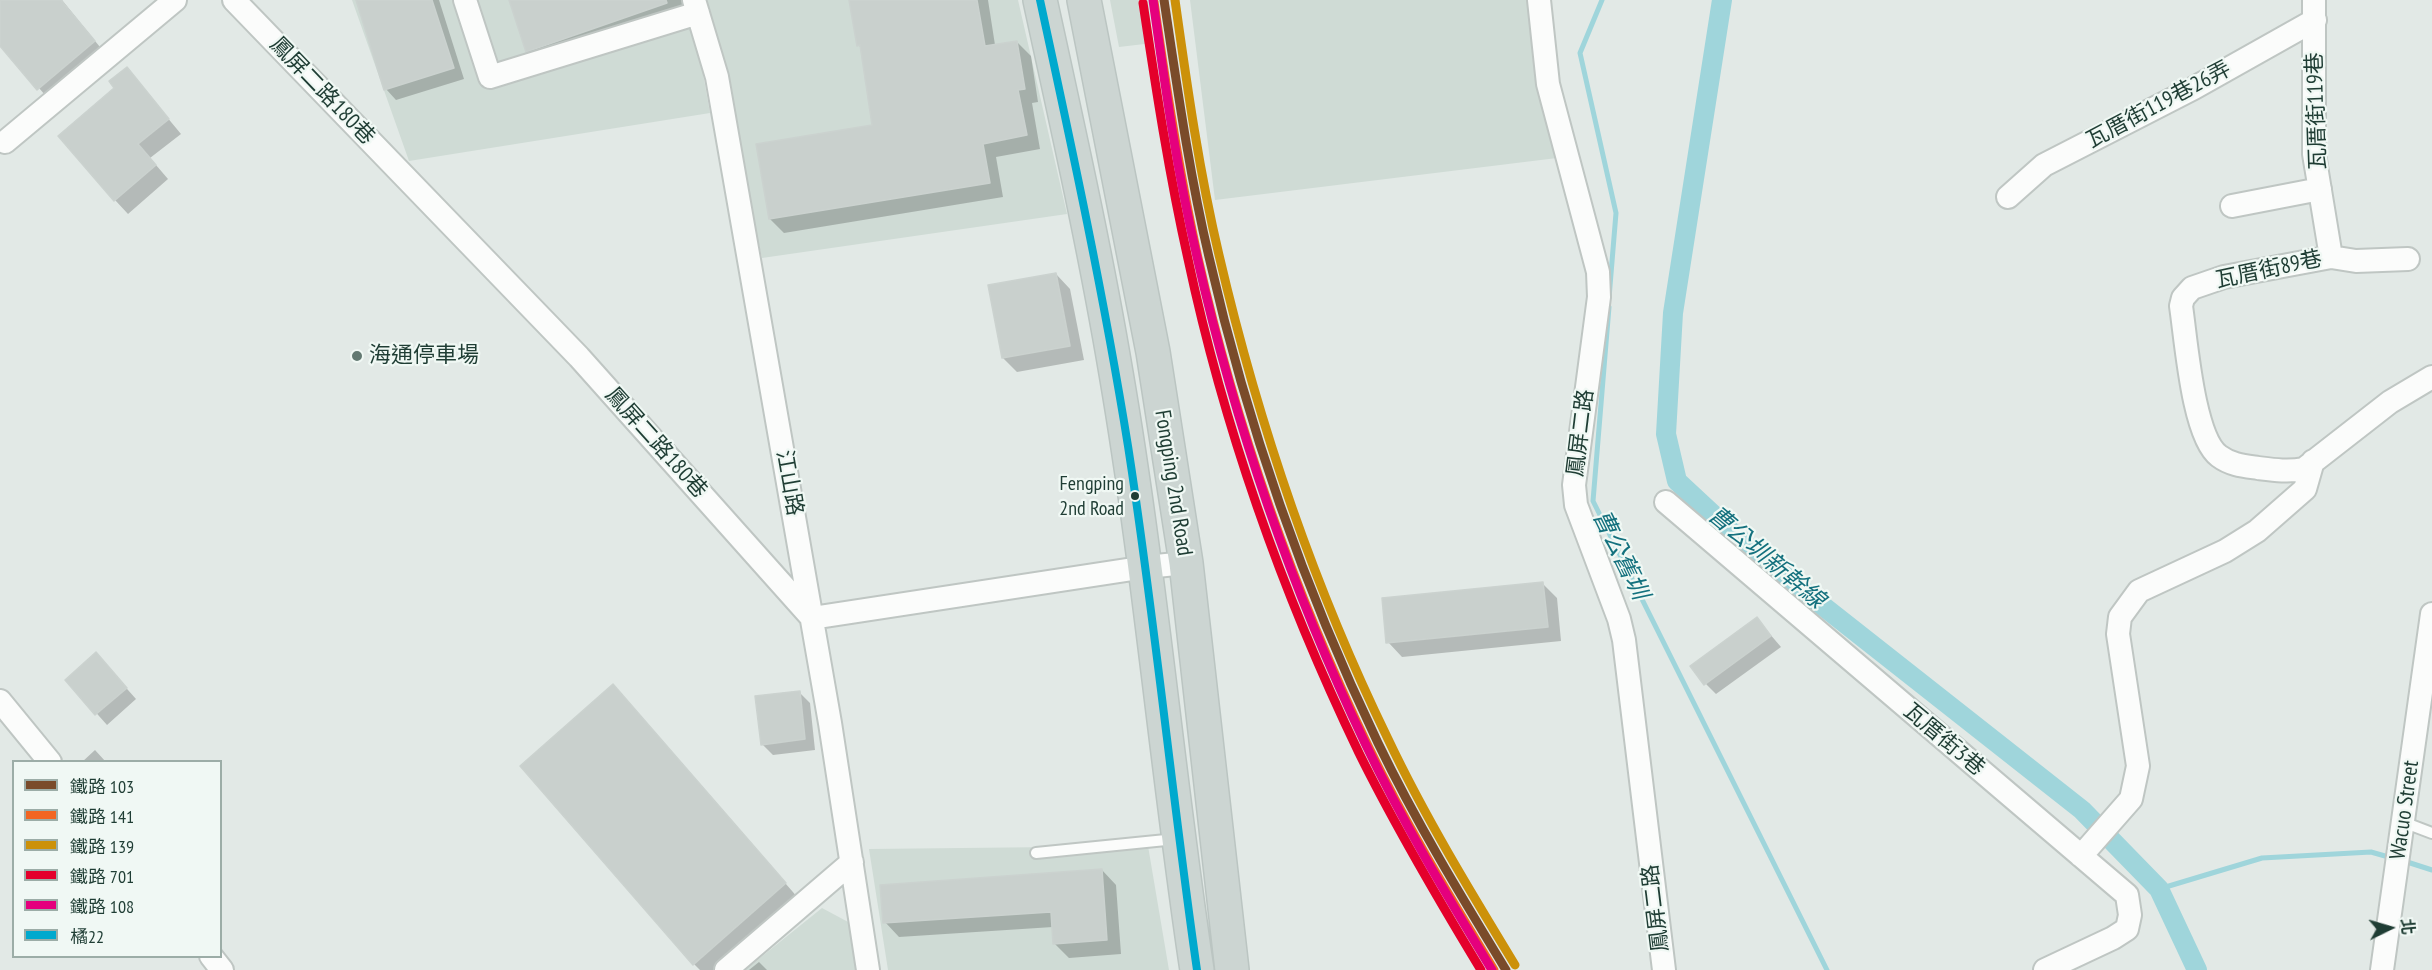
<!DOCTYPE html>
<meta charset="utf-8">
<style>
body{margin:0}
#map{position:relative;width:2432px;height:970px;overflow:hidden;background:#e2e9e6;font-family:"PT Sans Narrow","Noto Sans TC",sans-serif}
canvas{display:block}
.legend{position:absolute;left:12px;top:760px;width:210px;height:198px;box-sizing:border-box;background:#f0f8f4;border:2px solid #9cada7;margin:0;padding:8px 10px;list-style:none;font-size:18px;color:#1f3d34}
.legend li{display:flex;align-items:center;gap:12px;height:30px}
.legend b{width:30px;border:2px solid #9cada7}
.north{position:absolute;left:2360px;top:898px;width:60px;height:60px;-webkit-text-stroke:4px #f0f8f4;paint-order:stroke;rotate:85deg;font-size:16px;font-weight:700;line-height:24px;text-align:center;color:#1f3d34}
.north::after{content:'';display:block;margin:auto;width:21px;height:27px;background:#1f3d34;clip-path:polygon(50% 0,100% 100%,50% 72%,0 100%)}
</style>
<div id="map">
<canvas width="2432" height="970"></canvas>
<ul class="legend">
<li><b style="height:8px;background:#7a4b2a"></b>鐵路 103</li>
<li><b style="height:8px;background:#f26522"></b>鐵路 141</li>
<li><b style="height:8px;background:#cc910a"></b>鐵路 139</li>
<li><b style="height:8px;background:#e4002b"></b>鐵路 701</li>
<li><b style="height:8px;background:#e5007d"></b>鐵路 108</li>
<li><b style="height:8px;background:#00a9ce"></b>橘22</li>
</ul>
<div class="north">北</div>
</div>
<script>
const g = document.querySelector('canvas').getContext('2d');
g.lineJoin = 'round';
function paint(path, color) {
  g.fillStyle = color;
  g.fill(path, 'evenodd');
}
function stroke(path, color, width, dash) {
  g.strokeStyle = color;
  g.lineWidth = width;
  g.lineCap = dash ? 'butt' : 'round';
  g.setLineDash(dash || []);
  g.stroke(path);
}
function label(font, color, halo, rows, align = 'center') {
  g.font = font + ' "PT Sans Narrow","Noto Sans TC",sans-serif';
  g.lineWidth = 4.5;
  g.setLineDash([]);
  g.textBaseline = 'middle';
  g.strokeStyle = halo;
  g.fillStyle = color;
  for (const [text, x, y, turn = 0] of rows) {
    g.save();
    g.translate(x, y);
    g.rotate((+turn || 0) * Math.PI / 180);
    g.textAlign = isNaN(turn) ? turn : align;
    if (halo) g.strokeText(text, 0, 0);
    g.fillText(text, 0, 0);
    g.restore();
  }
}
const built = new Path2D(`
 M 352,0 L 684,0 L 697,40 L 710,113 L 409,161 Z
 M 704,0 L 1018,0 L 1067,214 L 762,258 Z
 M 1110,0 L 1148,0 L 1153,43 L 1119,47 Z
 M 1190,0 L 1529,0 L 1557,158 L 1215,200 Z
 M 1148,846 L 1169,970 L 888,970 L 869,849 Z
 M 822,908 L 850,923 L 858,970 L 745,970 Z`);
const shadow = new Path2D(`
 M 0,0 L 62,0 L 108,57 L 52,103 L 0,43 Z
 M 358,0 L 439,0 L 464,79 L 396,100 L 386,89 Z
 M 510,0 L 687,0 L 690,9 L 538,62 L 527,51 Z
 M 851,0 L 988,0 L 995,45 L 1017,42 L 1031,56 L 1038,102 L 1032,103 L 1040,149 L 996,157 L 1003,197 L 784,233 L 770,219 L 874,126 L 862,48 L 858,45 Z
 M 127,69 L 181,134 L 150,158 L 168,179 L 128,214 L 115,200 L 116,88 Z
 M 1056,274 L 1070,289 L 1084,360 L 1017,372 L 1003,358 Z
 M 1543,584 L 1557,598 L 1561,641 L 1402,657 L 1388,642 Z
 M 1757,619 L 1781,647 L 1716,694 L 1706,684 Z
 M 96,654 L 136,699 L 107,725 L 67,680 Z
 M 799,692 L 810,703 L 815,750 L 773,755 L 762,744 Z
 M 627,701 L 799,899 L 718,970 L 700,970 L 694,964 L 522,766 Z
 M 95,750 L 106,762 L 82,762 Z
 M 1102,870 L 1116,885 L 1121,954 L 1069,958 L 1054,943 L 1053,927 L 899,937 L 885,922 Z
 M 759,962 L 767,970 L 749,970 Z`);
const stream = new Path2D(`
 M 1602,0 L 1580,53 L 1616,213 L 1609,298
 M 1609,307 L 1593,501 L 1827,970
 M 2404,861 L 2432,870
 M 2159,889 L 2262,858 L 2371,852 L 2392,858`);
const canal = new Path2D(`
 M 1722,0 L 1673,313 L 1666,434 L 1677,481 L 1748,547 L 2082,810 L 2159,889 L 2197,970`);
const building = new Path2D(`
 M 0,0 L 61,0 L 95,41 L 37,90 L 0,46 Z
 M 356,0 L 432,0 L 454,68 L 384,90 Z
 M 509,0 L 666,0 L 667,3 L 526,52 Z
 M 849,0 L 977,0 L 985,46 L 1017,41 L 1025,89 L 1018,90 L 1027,135 L 983,144 L 990,183 L 769,219 L 756,144 L 872,125 L 860,45 L 857,46 Z
 M 127,67 L 169,119 L 138,144 L 156,165 L 114,201 L 58,136 L 114,88 L 109,81 Z
 M 1056,273 L 1070,346 L 1002,358 L 988,285 Z
 M 1543,582 L 1548,627 L 1386,643 L 1382,598 Z
 M 1757,617 L 1771,636 L 1704,685 L 1690,666 Z
 M 96,652 L 127,688 L 95,715 L 65,680 Z
 M 613,684 L 786,883 L 693,965 L 520,766 Z
 M 800,691 L 805,739 L 761,745 L 755,696 Z
 M 1102,869 L 1107,940 L 1053,944 L 1051,912 L 883,923 L 880,885 Z`);
const lane = new Path2D(`
 M 2403,822 L 2432,833
 M 1036,853 L 1176,839`);
const street = new Path2D(`
 M 234,0 L 579,357 L 812,618 L 1146,567 L 1186,563
 M 465,0 L 490,77 L 698,13
 M 694,0 L 717,77 L 830,723 L 868,970
 M 1539,0 L 1548,84 L 1598,272 L 1599,297 L 1574,485 L 1576,505 L 1619,619 L 1624,640 L 1664,970
 M 2314,0 L 2314,154 L 2331,257
 M 5,142 L 175,0
 M 2008,197 L 2044,165 L 2194,88 L 2315,20
 M 2232,206 L 2320,189
 M 2408,259 L 2356,261 L 2331,257 L 2224,277 L 2192,288 L 2183,298 L 2181,306 C 2186,339 2193,437 2219,456 C 2231,465 2244,466 2258,468 C 2274,470 2288,472 2304,469 L 2390,402 L 2432,377
 M 1666,502 L 2127,895 L 2130,915 L 2127,929 L 2113,938 L 2045,970
 M 0,701 L 50,762
 M 2081,856 L 2131,799 L 2138,766 L 2118,634 L 2120,617 L 2139,591 L 2225,551 L 2257,531 L 2305,489 L 2313,461
 M 211,956 L 222,970
 M 726,970 L 852,862
 M 2382,970 L 2432,614`);
const primary = new Path2D(`
 M 1040,0 C 1067,124 1095,248 1116,373 C 1150,571 1167,771 1197,970
 M 1084,0 L 1153,352 L 1186,563 L 1232,970`);
const bus1 = new Path2D(`
 M 1040,0 C 1072,148 1104,296 1128,446 C 1155,620 1172,796 1197,970`);
const rail1 = new Path2D(`
 M 1164,0 C 1177,86 1189,172 1209,257 C 1247,424 1304,588 1378,743 C 1416,822 1461,896 1506,970`);
const rail2 = new Path2D(`
 M 1154,2 C 1166,87 1179,173 1198,258 C 1236,426 1294,592 1369,748 C 1406,825 1450,897 1494,970`);
const rail3 = new Path2D(`
 M 1175,0 C 1187,85 1199,171 1219,255 C 1258,422 1313,585 1388,739 C 1425,817 1470,891 1515,965`);
const rail4 = new Path2D(`
 M 1143,3 C 1156,89 1169,174 1188,259 C 1224,428 1284,597 1359,753 C 1396,828 1438,899 1481,970`);
const rail5 = new Path2D(`
 M 1153,0 C 1165,86 1177,172 1197,257 C 1235,424 1291,588 1365,743 C 1402,821 1447,896 1492,970`);
const markers = [
 [357,356,6,"#637972"],
 [1135,496,5,"#1f3d34"]
];
const busNames = [
 ["Fengping",1124,484],
 ["2nd Road",1124,509]
];
const streetNames = [
 ["鳳屏二路180巷",322,91,46],
 ["瓦厝街119巷26弄",2159,105,-28],
 ["瓦厝街119巷",2317,111,-92],
 ["瓦厝街89巷",2269,270,-12],
 ["鳳屏二路",1581,433,-83],
 ["鳳屏二路180巷",656,443,48],
 ["江山路",789,483,80],
 ["Fongping 2nd Road",1173,483,81],
 ["瓦厝街3巷",1944,740,40],
 ["Wacuo Street",2405,810,-82],
 ["鳳屏二路",1656,908,-97]
];
const poiNames = [
 ["海通停車場",369,356]
];
const waterNames = [
 ["曹公舊圳",1620,555,64],
 ["曹公圳新幹線",1766,558,40]
];
paint(built, '#cfdbd5');
paint(shadow, '#0003');
stroke(stream, '#9fd5db', 5);
stroke(canal, '#9fd5db', 20);
paint(building, '#c9d0cd');
stroke(building, '#cbd2cf', 1.5);
stroke(lane, '#bfc6c3', 14);
stroke(street, '#bfc6c3', 26);
stroke(primary, '#bbc5c2', 36);
stroke(lane, '#fbfcfb', 10);
stroke(street, '#fbfcfb', 22);
stroke(primary, '#ccd5d2', 33);
stroke(bus1, '#00a9ce', 8);
stroke(rail1, '#7a4b2a', 9);
stroke(rail2, '#f26522', 9);
stroke(rail3, '#cc910a', 9);
stroke(rail4, '#e4002b', 9);
stroke(rail5, '#e5007d', 9);
for (const [x, y, r, color] of markers) {
  const dot = new Path2D();
  dot.arc(x, y, r, 0, 2 * Math.PI);
  g.fillStyle = color;
  g.fill(dot);
  stroke(dot, '#f0f8f4', 2);
}
label('20px', '#1f3d34', '#f0f8f4', busNames, 'right');
label('22px', '#1f3d34', '#f0f8f4', streetNames);
label('22px', '#1f3d34', '#f0f8f4', poiNames, 'left');
label('italic 24px', '#14717e', '#f0f8f4', waterNames);
</script>
